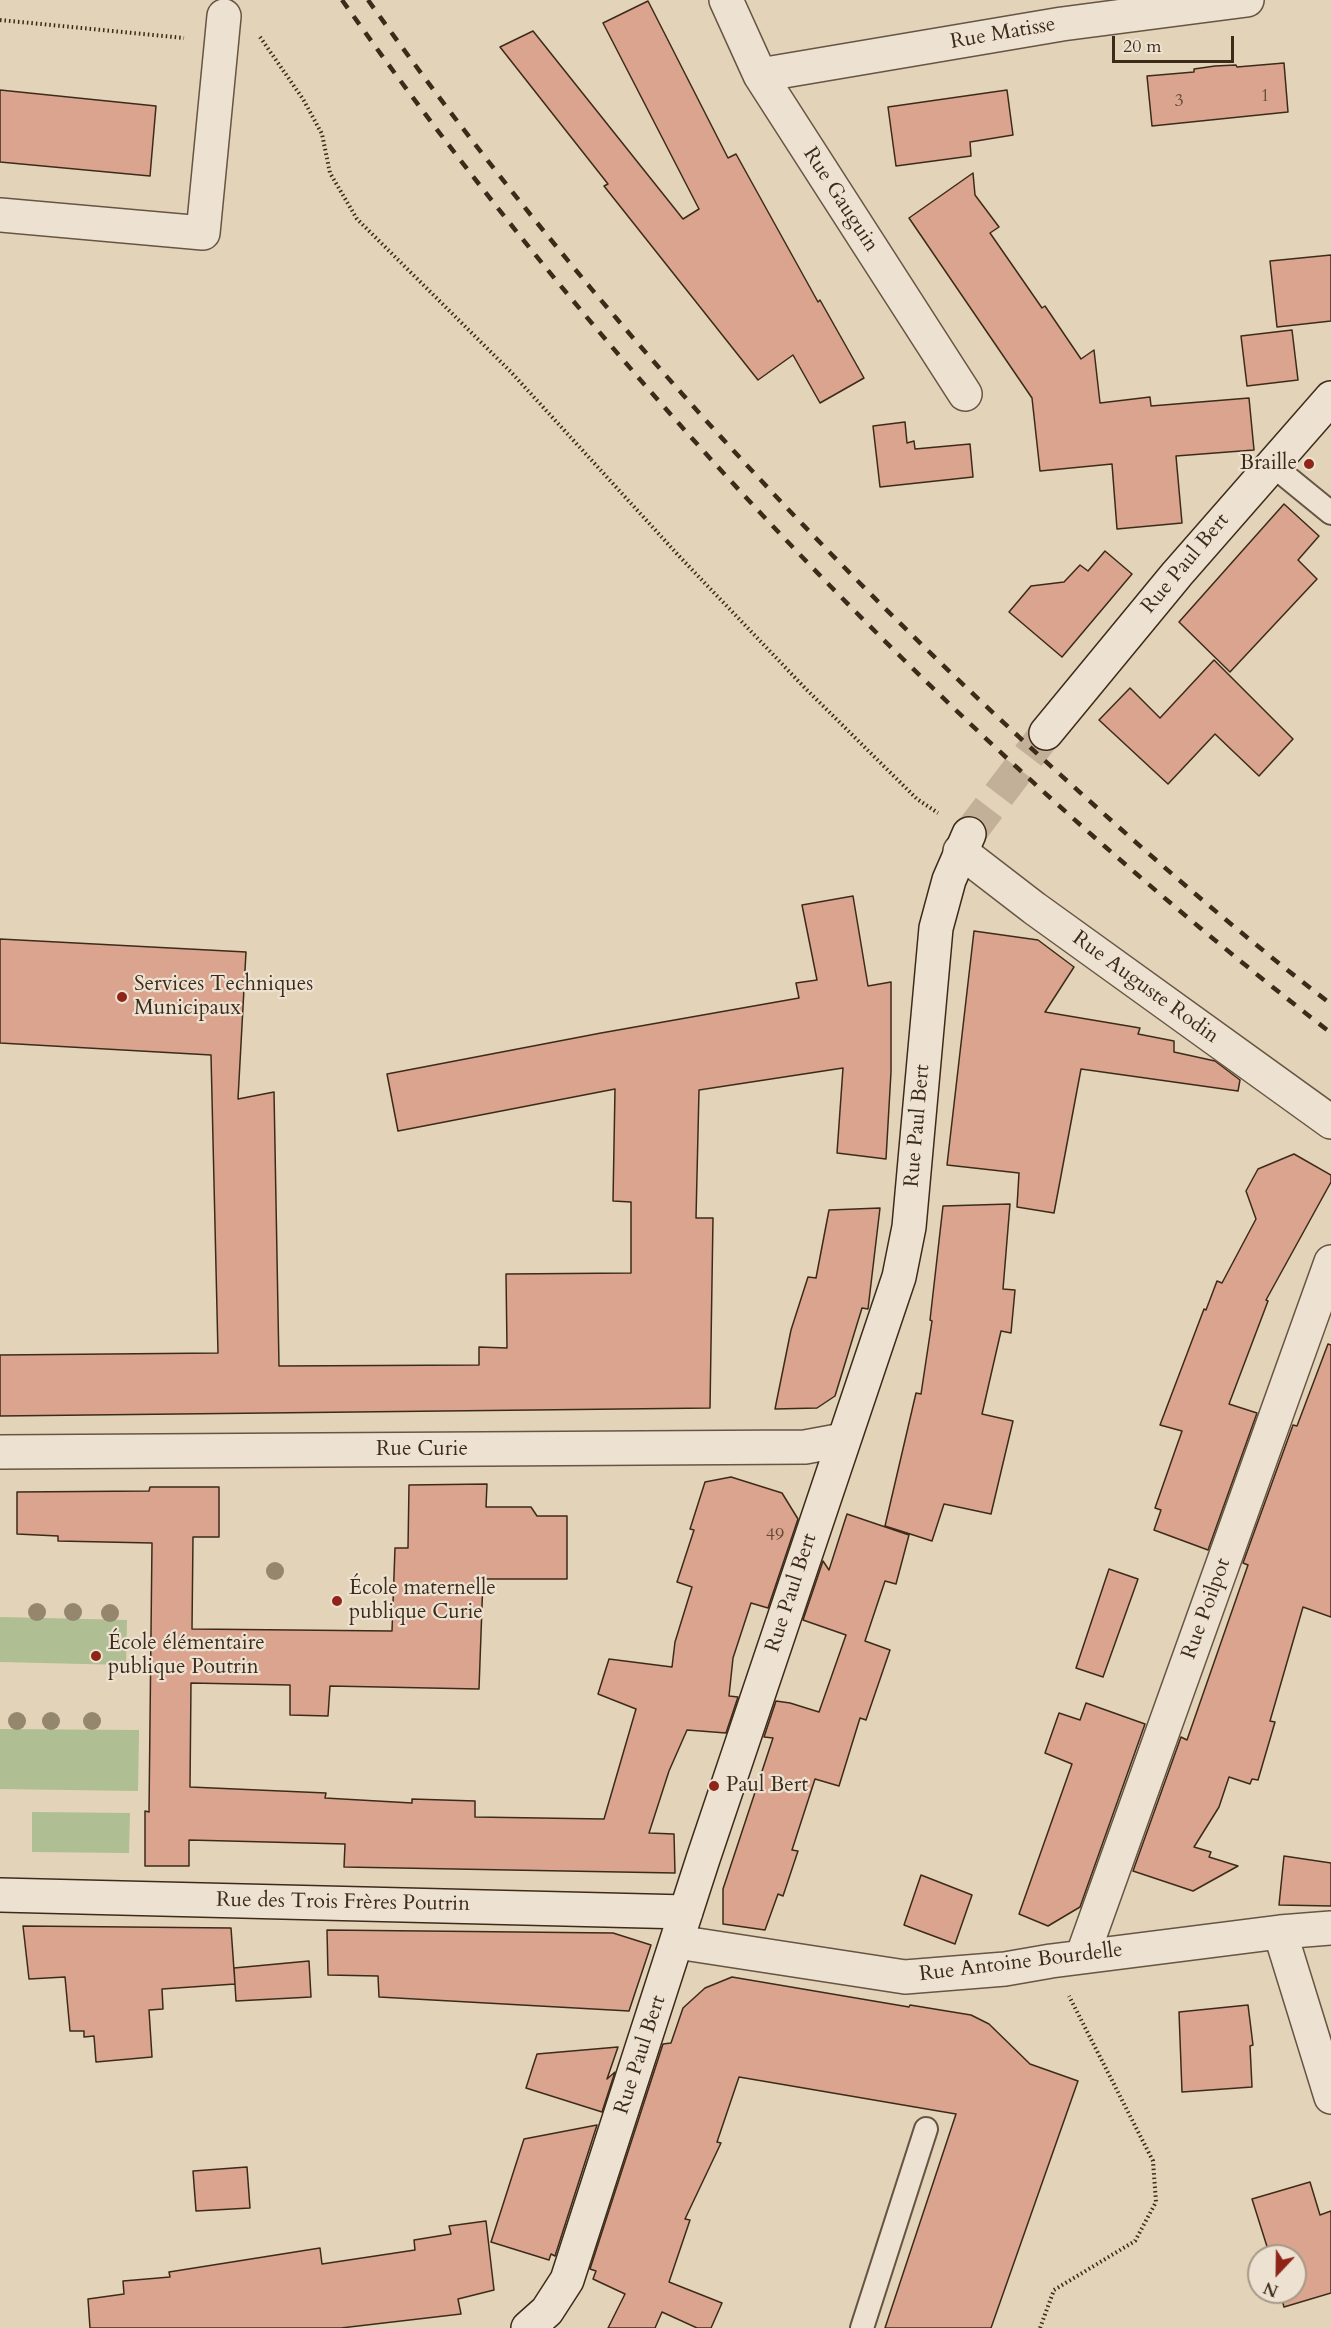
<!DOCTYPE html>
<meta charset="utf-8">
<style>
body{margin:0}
#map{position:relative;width:1331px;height:2328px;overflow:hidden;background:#e3d3b8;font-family:Cardo,serif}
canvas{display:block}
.north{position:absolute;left:1247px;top:2244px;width:60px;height:60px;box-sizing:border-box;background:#ede2d1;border:2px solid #a79988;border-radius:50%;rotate:202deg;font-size:16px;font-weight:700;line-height:24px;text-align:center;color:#3d2b1a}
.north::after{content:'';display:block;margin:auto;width:21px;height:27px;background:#8f2418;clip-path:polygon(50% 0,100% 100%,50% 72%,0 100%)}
.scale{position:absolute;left:1112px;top:36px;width:122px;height:27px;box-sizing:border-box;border:3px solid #3d2b1a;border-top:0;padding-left:8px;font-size:18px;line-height:21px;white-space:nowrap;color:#3d2b1a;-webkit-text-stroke:4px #ede2d1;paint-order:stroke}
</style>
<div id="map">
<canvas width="1331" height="2328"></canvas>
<div class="north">N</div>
<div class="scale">20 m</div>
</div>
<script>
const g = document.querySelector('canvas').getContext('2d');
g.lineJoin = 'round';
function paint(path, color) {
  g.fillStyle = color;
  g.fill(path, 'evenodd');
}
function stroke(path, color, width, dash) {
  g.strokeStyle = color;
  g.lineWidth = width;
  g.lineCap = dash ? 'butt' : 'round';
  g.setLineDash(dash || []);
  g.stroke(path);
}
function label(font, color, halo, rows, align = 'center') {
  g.font = font + ' Cardo,serif';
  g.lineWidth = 4.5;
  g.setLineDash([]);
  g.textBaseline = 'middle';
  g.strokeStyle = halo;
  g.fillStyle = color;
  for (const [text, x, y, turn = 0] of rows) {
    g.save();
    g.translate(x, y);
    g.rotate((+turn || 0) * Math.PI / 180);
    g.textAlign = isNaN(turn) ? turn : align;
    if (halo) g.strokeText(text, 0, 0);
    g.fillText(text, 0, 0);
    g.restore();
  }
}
const green = new Path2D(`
 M 0,1617 L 127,1620 L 126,1665 L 0,1662 Z
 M 0,1729 L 139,1730 L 138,1791 L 0,1789 Z
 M 32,1812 L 130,1813 L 129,1853 L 32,1852 Z`);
const building = new Path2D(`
 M 648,1 L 728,158 L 736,154 L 818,302 L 820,300 L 864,378 L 820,403 L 793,355 L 758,380 L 604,186 L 608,184 L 500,47 L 533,31 L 683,219 L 699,209 L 603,23 Z
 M 1284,63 L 1288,112 L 1152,126 L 1147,76 L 1194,72 L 1194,69 L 1215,66 L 1236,65 L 1237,67 Z
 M 0,90 L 156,106 L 150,176 L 0,162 Z
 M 1007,90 L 1013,135 L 970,142 L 971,156 L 896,166 L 888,107 Z
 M 973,173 L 975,195 L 999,227 L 990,233 L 1042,308 L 1045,306 L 1081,359 L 1094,350 L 1100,403 L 1150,397 L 1151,406 L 1249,398 L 1254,450 L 1176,456 L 1182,523 L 1117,529 L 1112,464 L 1040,471 L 1032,398 L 909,218 Z
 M 1331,255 L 1331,321 L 1277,327 L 1270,261 Z
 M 1292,330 L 1298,380 L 1247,386 L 1241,336 Z
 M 905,422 L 907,443 L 914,441 L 915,449 L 970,444 L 973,477 L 880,487 L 873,426 Z
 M 1284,504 L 1319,536 L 1298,560 L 1317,579 L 1230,672 L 1179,622 Z
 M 1105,551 L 1132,574 L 1062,657 L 1009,612 L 1031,586 L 1064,582 L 1080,565 L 1088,571 Z
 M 1214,660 L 1293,739 L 1259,776 L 1215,734 L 1168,784 L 1099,720 L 1130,688 L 1160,718 Z
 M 853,896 L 868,986 L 891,982 L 891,1072 L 886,1159 L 837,1153 L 843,1068 L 699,1090 L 696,1218 L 713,1218 L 710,1408 L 0,1416 L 0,1355 L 218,1353 L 211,1055 L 0,1043 L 0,939 L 246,952 L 238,1099 L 274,1092 L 279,1366 L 479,1365 L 479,1347 L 507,1348 L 506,1274 L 631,1273 L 631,1202 L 613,1201 L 615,1089 L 398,1131 L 387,1074 L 601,1033 L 799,998 L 796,983 L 817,980 L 802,905 Z
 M 974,931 L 1038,940 L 1074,967 L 1045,1012 L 1140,1028 L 1138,1034 L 1174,1041 L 1174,1052 L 1215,1061 L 1240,1080 L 1238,1091 L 1081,1069 L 1054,1213 L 1017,1207 L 1019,1173 L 947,1165 Z
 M 1294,1154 L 1331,1175 L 1331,1182 L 1266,1300 L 1268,1301 L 1229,1404 L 1257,1413 L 1208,1550 L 1154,1530 L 1161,1510 L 1155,1508 L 1182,1431 L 1160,1425 L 1204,1309 L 1206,1310 L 1217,1281 L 1222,1283 L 1256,1219 L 1246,1191 L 1258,1169 Z
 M 1010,1204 L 1003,1289 L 1015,1290 L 1011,1333 L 1001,1331 L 982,1414 L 1013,1421 L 991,1514 L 944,1504 L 932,1541 L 885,1526 L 916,1393 L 921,1394 L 932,1321 L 930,1320 L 943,1206 Z
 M 880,1208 L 868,1309 L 862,1308 L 835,1396 L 817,1408 L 775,1409 L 791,1330 L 808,1277 L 816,1278 L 829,1210 Z
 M 1328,1344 L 1331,1345 L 1331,1617 L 1303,1607 L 1270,1721 L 1275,1722 L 1258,1780 L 1252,1779 L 1250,1784 L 1229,1777 L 1219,1807 L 1194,1847 L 1211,1852 L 1209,1857 L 1238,1866 L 1193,1891 L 1133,1871 L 1181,1737 L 1187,1740 L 1248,1565 L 1243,1563 L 1293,1425 L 1297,1426 Z
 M 731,1477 L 782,1493 L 798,1519 L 768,1608 L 751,1603 L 733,1658 L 729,1696 L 738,1697 L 726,1733 L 687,1730 L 669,1771 L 649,1833 L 674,1834 L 675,1873 L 344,1867 L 345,1844 L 189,1840 L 189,1866 L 145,1866 L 145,1811 L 149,1812 L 152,1543 L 58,1541 L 58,1536 L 17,1534 L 17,1492 L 149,1491 L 150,1487 L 219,1487 L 219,1537 L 193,1537 L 192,1629 L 392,1631 L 395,1548 L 408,1548 L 409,1485 L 487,1484 L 486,1507 L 531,1507 L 537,1516 L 567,1516 L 567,1579 L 483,1579 L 479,1689 L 330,1686 L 328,1716 L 290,1715 L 290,1685 L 191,1683 L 190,1787 L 326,1793 L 325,1798 L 412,1803 L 412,1799 L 475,1801 L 475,1817 L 604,1819 L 636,1709 L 598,1694 L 609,1659 L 672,1667 L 675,1642 L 692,1587 L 677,1582 L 694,1530 L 690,1529 L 705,1482 Z
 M 847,1514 L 909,1535 L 896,1584 L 885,1581 L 865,1641 L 890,1650 L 866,1720 L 860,1718 L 839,1786 L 815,1779 L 792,1850 L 798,1851 L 783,1896 L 778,1894 L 765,1930 L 723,1924 L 723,1889 L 773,1738 L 764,1737 L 776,1701 L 790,1703 L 819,1712 L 846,1635 L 803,1620 L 823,1561 L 829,1570 Z
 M 1109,1569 L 1138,1579 L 1103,1677 L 1076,1668 Z
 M 1086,1703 L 1145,1724 L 1080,1907 L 1048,1926 L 1019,1914 L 1072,1764 L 1045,1753 L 1059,1713 L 1080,1720 Z
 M 1284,1856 L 1331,1863 L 1331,1906 L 1279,1905 Z
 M 921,1875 L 972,1895 L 955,1944 L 904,1925 Z
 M 23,1926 L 231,1928 L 235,1984 L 162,1989 L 163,2009 L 149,2010 L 152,2057 L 96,2062 L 94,2036 L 84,2037 L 84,2031 L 70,2031 L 65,1977 L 29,1979 Z
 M 327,1930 L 613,1933 L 651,1945 L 629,2011 L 379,1997 L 378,1976 L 328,1975 Z
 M 309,1961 L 311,1997 L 236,2001 L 234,1968 Z
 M 732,1977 L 909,2007 L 910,2005 L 971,2015 L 989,2024 L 1030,2064 L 1078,2081 L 991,2328 L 885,2328 L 956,2114 L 739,2077 L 717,2142 L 721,2143 L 685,2219 L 690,2220 L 669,2282 L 722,2303 L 711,2328 L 697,2328 L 662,2312 L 655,2328 L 608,2328 L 625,2294 L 593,2279 L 596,2271 L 590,2269 L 663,2044 L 671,2043 L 683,2008 L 705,1988 Z
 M 1248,2005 L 1253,2045 L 1250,2046 L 1252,2087 L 1182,2092 L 1179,2012 Z
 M 618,2047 L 607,2079 L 615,2072 L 602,2112 L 526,2088 L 537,2054 Z
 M 597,2125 L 555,2256 L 551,2254 L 549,2260 L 491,2242 L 524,2139 Z
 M 247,2167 L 250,2208 L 196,2211 L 193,2171 Z
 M 1310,2182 L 1320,2215 L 1331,2211 L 1331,2293 L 1284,2307 L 1280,2292 L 1295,2292 L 1295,2256 L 1270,2256 L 1252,2199 Z
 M 486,2221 L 494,2290 L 458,2299 L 461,2314 L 341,2328 L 90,2328 L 88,2299 L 124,2294 L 123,2281 L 170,2277 L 169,2272 L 320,2248 L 322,2264 L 415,2250 L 414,2240 L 451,2234 L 449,2226 Z`);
const secondaryTunnel = new Path2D(`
 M 969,834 L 1046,733`);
const path = new Path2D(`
 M 0,20 L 184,38
 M 260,37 L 303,99 L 322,134 L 330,173 L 357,219 L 511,372 L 679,556 L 805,688 L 917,799 L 938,813
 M 1040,2328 L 1054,2290 L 1135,2241 L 1156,2202 L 1153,2161 L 1069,1996`);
const lane = new Path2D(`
 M 1271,464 L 1331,513
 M 862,2328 L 926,2129`);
const street = new Path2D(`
 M 726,0 L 760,75 L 965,394
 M 760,75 L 1062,24 L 1247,0
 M 0,215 L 203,233 L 224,16
 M 960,851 L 1034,908 L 1331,1122
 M 0,1452 L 805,1447 L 843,1440
 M 1280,1932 L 1331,2097
 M 677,1942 L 905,1977 L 1005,1969 L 1051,1961 L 1280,1932 L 1331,1928
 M 1082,1957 L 1331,1262`);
const secondary = new Path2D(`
 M 1046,733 L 1177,574 L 1331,398
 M 0,1895 L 686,1912
 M 528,2328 L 547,2311 L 567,2280 L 703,1859 L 899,1277 L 909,1227 L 936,928 L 949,880 L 969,834`);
const rail = new Path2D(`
 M 342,0 C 618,390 953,740 1331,1033
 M 368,0 C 573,288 811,551 1074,787 C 1157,862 1242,936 1331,1004`);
const trees = [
 [275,1571],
 [37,1612],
 [73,1612],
 [110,1613],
 [17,1721],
 [51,1721],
 [92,1721]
];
const markers = [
 [1309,464,6,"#8f2418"],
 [122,997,6,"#8f2418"],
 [337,1601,6,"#8f2418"],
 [96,1656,6,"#8f2418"],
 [714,1786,6,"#8f2418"]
];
const numberNames = [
 ["1",1265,97],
 ["3",1179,102],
 ["49",775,1536]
];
const streetNames = [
 ["Rue Matisse",1003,34,-10],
 ["Rue Gauguin",840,200,57],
 ["Rue Paul Bert",1186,564,-50],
 ["Rue Auguste Rodin",1145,988,36],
 ["Rue Paul Bert",918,1126,-85],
 ["Rue Curie",422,1450],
 ["Rue Paul Bert",792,1593,-72],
 ["Rue Poilpot",1207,1609,-70],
 ["Rue des Trois Frères Poutrin",343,1903,1],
 ["Rue Antoine Bourdelle",1021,1963,-7],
 ["Rue Paul Bert",641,2055,-72]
];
const poiNames = [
 ["Braille",1297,464,"right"],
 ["Services Techniques",134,985],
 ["Municipaux",134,1009],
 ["École maternelle",349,1589],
 ["publique Curie",349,1613],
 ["École élémentaire",108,1644],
 ["publique Poutrin",108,1668],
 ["Paul Bert",726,1786]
];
paint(green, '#afbe93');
paint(building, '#daa48e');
stroke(building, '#3d2b1a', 1.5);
stroke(secondaryTunnel, '#c2b198', 33, [33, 16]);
stroke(lane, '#665542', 26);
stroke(street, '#665542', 36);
stroke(secondary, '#3d2b1a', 36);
stroke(path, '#3d2b1a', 4, [1.5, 3]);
stroke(lane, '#ede2d1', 22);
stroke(street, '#ede2d1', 33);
stroke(secondary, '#ede2d1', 33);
stroke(rail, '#3d2b1a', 4.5, [10, 10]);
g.fillStyle = '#94876e';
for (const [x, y] of trees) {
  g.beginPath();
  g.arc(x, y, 9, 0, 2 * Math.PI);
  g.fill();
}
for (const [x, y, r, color] of markers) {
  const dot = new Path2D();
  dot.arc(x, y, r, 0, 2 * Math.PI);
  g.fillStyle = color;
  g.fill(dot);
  stroke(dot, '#ede2d1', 2);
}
label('18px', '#644937', null, numberNames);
label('21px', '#3d2b1a', '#ede2d1', streetNames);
label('21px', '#3d2b1a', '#ede2d1', poiNames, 'left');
</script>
